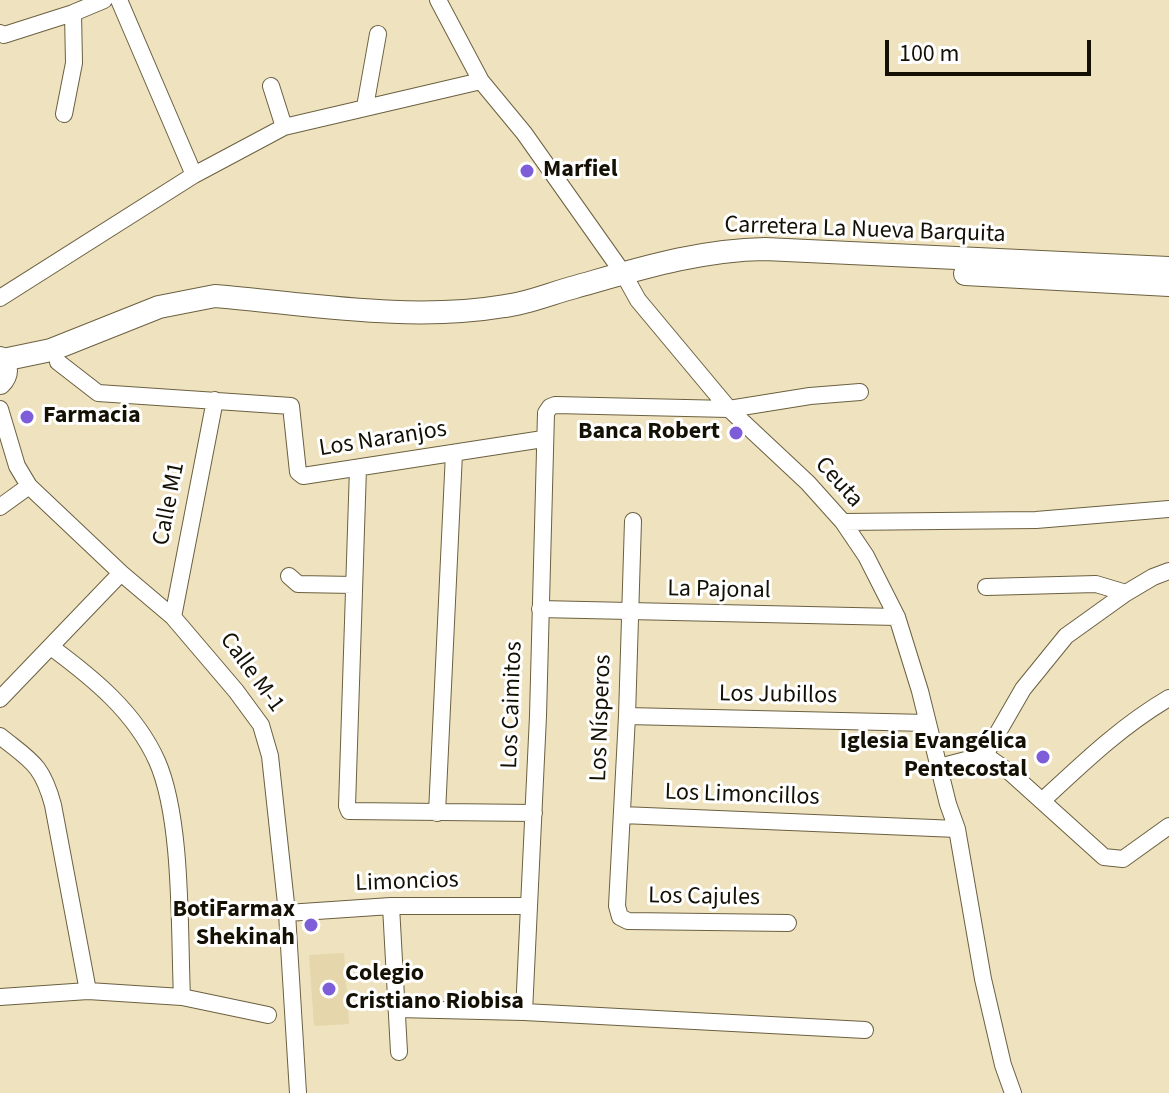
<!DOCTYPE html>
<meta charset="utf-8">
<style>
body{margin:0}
#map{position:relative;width:1169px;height:1093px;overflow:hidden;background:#efe2bf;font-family:"Source Sans 3",sans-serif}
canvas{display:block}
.scale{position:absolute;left:885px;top:40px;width:206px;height:36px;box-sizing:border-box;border:4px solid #141004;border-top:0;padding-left:10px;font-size:24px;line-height:28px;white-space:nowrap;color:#141004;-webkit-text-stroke:6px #fff;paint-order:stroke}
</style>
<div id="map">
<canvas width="1169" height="1093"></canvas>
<div class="scale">100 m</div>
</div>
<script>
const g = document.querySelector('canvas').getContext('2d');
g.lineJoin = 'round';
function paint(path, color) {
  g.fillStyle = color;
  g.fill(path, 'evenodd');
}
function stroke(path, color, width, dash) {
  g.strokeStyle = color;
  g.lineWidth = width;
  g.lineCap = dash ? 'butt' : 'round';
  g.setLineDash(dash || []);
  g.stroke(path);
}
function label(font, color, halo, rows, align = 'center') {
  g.font = font + ' "Source Sans 3",sans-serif';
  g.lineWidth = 6;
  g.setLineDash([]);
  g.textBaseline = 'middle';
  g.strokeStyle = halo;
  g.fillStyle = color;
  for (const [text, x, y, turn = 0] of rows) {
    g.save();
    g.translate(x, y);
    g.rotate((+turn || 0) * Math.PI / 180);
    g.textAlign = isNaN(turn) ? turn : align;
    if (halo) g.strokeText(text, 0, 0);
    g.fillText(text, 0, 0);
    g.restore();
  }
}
const built = new Path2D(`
 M 344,953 L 349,1024 L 314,1026 L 309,955 Z`);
const street = new Path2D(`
 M 119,0 L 194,175
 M 438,0 L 481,81 L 524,133 L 623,273 L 638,300 L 729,409 L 808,483 L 843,522 L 866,556 L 897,617 L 920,691 L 948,804 L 957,829 L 983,979 L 1003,1065 L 1013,1093
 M 0,33 L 4,35 L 73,13 L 104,0
 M 271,86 L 284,127
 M 365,107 L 378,34
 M 64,114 L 74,63 L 73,13
 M 0,298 L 194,175 L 284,127 L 481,81
 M 58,362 L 98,393 L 291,406 L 298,472 L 303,476 L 543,439
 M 0,409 L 17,466 L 29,486 L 121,573 L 173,617 L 236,691 L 261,725 L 270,756 L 287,913 L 298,1093
 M 358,468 L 347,806 L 349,811 L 534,813
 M 0,507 L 29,486
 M 633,521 L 627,716 L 617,906 L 620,917 L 628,921 L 788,923
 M 843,522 L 1036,520 L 1169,509
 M 289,576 L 298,584 L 354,585
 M 986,587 L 1096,584 L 1126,593
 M 540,609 L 897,617
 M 173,617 L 215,400
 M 51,647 C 93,678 135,712 157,761 C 183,820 179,932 182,997
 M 0,699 L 121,573
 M 627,716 L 927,723
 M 0,736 C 31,761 42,764 53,805 L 88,991
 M 985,755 L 1012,774 L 1104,857 L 1123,859 L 1169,826
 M 939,767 L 985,755 L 1023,689 L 1066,636 L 1126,593 L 1153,577 L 1169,571
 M 1042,801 C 1082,764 1121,726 1169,698
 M 437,813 L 454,453
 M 622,815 L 957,829
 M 391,906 L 399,1052
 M 287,913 L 391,906 L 529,906
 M 0,997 L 88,991 L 182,997 L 268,1015
 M 397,1009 L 524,1012 L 865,1030
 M 524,1012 L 538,716 L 546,413 L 550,407 L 555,405 L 729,409 L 810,396 L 860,392`);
const secondary = new Path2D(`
 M 965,274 L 1169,285
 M 0,358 C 8,366 8,375 0,383
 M 3,360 L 51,350 L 159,307 L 215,296 C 310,304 410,322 505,306 C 529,303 552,293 575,287 C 639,269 699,250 765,249 L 1169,268`);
const markers = [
 [527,171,8,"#7d5dd8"],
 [27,417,8,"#7d5dd8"],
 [736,433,8,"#7d5dd8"],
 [1043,757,8,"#7d5dd8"],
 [311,925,8,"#7d5dd8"],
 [329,989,8,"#7d5dd8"]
];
const poiNames = [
 ["Marfiel",543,171],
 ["Farmacia",43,417],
 ["Banca Robert",720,433,"right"],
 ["Iglesia Evangélica",1027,743,"right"],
 ["Pentecostal",1027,771,"right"],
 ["BotiFarmax",295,911,"right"],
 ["Shekinah",295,939,"right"],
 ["Colegio",345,975],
 ["Cristiano Riobisa",345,1003]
];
const streetNames = [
 ["Carretera La Nueva Barquita",865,231,2],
 ["Los Naranjos",383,440,-9],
 ["Ceuta",838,483,48],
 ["Calle M1",170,504,-79],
 ["La Pajonal",719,591,1],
 ["Calle M-1",251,673,54],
 ["Los Jubillos",778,696,1],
 ["Los Caimitos",513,705,-88],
 ["Los Nísperos",602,718,-88],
 ["Los Limoncillos",742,796,2],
 ["Limoncios",407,883,-2],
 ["Los Cajules",704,898,1]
];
paint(built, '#e5d6ab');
stroke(street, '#6b6040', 18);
stroke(secondary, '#6b6040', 24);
stroke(street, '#fff', 16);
stroke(secondary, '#fff', 22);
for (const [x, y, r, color] of markers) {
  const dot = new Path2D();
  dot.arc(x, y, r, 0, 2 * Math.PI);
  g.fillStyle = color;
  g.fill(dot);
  stroke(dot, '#fff', 3);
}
label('bold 24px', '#141004', '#fff', poiNames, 'left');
label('24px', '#141004', '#fff', streetNames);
</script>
